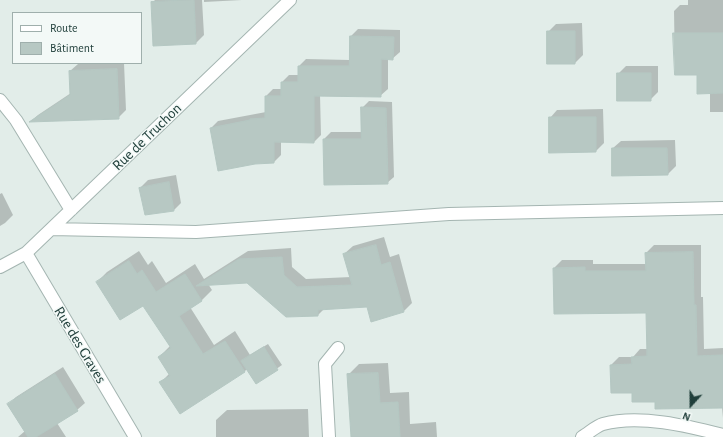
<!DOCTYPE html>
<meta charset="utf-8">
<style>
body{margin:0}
#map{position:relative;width:723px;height:437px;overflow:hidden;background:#e2ede9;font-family:"Alegreya Sans",sans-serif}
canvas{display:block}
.legend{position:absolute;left:12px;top:12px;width:130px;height:52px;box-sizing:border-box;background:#f3f9f7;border:1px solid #9fafac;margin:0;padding:5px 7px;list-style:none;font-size:12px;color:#203f3b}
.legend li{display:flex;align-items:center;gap:8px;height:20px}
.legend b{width:20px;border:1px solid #9fafac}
.north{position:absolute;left:671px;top:385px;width:40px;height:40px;-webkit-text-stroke:3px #f3f9f7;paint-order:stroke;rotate:201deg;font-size:11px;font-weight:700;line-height:16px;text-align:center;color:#203f3b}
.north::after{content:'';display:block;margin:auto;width:14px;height:18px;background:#203f3b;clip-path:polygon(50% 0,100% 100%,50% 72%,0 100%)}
</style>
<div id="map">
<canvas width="723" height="437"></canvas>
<ul class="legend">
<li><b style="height:5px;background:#fff"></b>Route</li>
<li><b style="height:11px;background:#b7c8c3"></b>Bâtiment</li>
</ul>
<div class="north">N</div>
</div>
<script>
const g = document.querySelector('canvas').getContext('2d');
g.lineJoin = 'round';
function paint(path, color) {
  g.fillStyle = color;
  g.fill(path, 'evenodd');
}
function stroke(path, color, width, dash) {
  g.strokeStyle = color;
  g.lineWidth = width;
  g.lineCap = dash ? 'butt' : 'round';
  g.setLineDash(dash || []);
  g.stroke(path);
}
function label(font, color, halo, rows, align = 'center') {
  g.font = font + ' "Alegreya Sans",sans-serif';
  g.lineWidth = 3;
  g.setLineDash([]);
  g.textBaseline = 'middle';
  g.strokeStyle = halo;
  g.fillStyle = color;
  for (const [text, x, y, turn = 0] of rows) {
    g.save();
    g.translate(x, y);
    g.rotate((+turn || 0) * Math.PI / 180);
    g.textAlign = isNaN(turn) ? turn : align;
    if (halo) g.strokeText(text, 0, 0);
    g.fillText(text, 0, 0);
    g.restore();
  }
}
const shadow = new Path2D(`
 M 155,0 L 202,0 L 204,35 L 196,43 L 152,3 Z
 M 204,0 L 242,0 L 204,2 Z
 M 688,0 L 723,0 L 723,112 L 710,112 L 710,92 L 698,74 L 675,74 L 674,11 L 680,5 L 688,5 Z
 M 582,23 L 583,55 L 575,63 L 548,32 L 556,24 Z
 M 358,29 L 400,30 L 400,52 L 392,59 L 388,59 L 388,89 L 380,96 L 320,95 L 321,135 L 314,142 L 281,141 L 281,155 L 274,162 L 211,128 L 218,121 L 266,112 L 266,96 L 273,89 L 282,89 L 282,82 L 289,75 L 299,75 L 299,66 L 306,59 L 350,60 L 351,36 Z
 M 124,63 L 126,110 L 118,118 L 31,121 L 38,115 L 71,93 L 70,71 L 78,64 Z
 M 626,66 L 658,66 L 658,92 L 650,100 L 618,74 Z
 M 369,101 L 392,102 L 394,177 L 387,183 L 324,139 L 331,132 L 362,132 L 362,108 Z
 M 603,109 L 604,143 L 596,151 L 550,152 L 550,118 L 557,110 Z
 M 675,140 L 676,166 L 668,174 L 613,148 L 621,141 Z
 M 176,175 L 181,203 L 174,210 L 140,188 L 148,180 Z
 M 2,193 L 13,215 L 5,223 L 0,226 L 0,194 Z
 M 384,237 L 390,257 L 399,254 L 412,303 L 404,311 L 368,306 L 324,309 L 318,315 L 247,282 L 208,284 L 212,290 L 202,300 L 190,307 L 214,345 L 235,331 L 250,355 L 268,344 L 282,365 L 256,383 L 247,369 L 244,372 L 161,382 L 169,374 L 159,357 L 170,346 L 143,304 L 97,282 L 107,272 L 139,251 L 148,265 L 152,261 L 166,283 L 195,264 L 204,279 L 248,251 L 291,248 L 292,267 L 306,279 L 351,277 L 344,254 L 353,246 Z
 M 654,245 L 701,245 L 701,297 L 703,297 L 704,349 L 723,348 L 723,418 L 722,407 L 656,401 L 633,392 L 612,392 L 611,365 L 619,357 L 633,357 L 640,349 L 648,349 L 647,312 L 554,268 L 562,260 L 593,260 L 593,264 L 646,264 L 646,253 Z
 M 388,363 L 390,393 L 409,392 L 410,424 L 436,422 L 437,437 L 352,437 L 348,375 L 359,364 Z
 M 63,367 L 85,403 L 77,410 L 57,423 L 66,437 L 18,437 L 25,431 L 9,404 L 16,397 Z
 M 308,409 L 309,437 L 216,437 L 216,420 L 227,410 Z`);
const building = new Path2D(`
 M 194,0 L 196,44 L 153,46 L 151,2 Z
 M 547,31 L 575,31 L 575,64 L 547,64 Z
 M 673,33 L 723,33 L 723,93 L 697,94 L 697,75 L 675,75 Z
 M 350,36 L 394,37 L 393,60 L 381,59 L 381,97 L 314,96 L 314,143 L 274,142 L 274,163 L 255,164 L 218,171 L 210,128 L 250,120 L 250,119 L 265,118 L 265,96 L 281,96 L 281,82 L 298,82 L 298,66 L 349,66 Z
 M 117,69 L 119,119 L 29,122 L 70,95 L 69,71 Z
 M 617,73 L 651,73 L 651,101 L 617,101 Z
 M 361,107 L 386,108 L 388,184 L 324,185 L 323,139 L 361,139 Z
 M 549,117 L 596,117 L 596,152 L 549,153 Z
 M 612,148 L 667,148 L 668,175 L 612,176 Z
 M 169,182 L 174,211 L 145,215 L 139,188 Z
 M 376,245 L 381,265 L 390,262 L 404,312 L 371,322 L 367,307 L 318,310 L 318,316 L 286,317 L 247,283 L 196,286 L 239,259 L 282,257 L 284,275 L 297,287 L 352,285 L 343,254 Z
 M 693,252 L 694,305 L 696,305 L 697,356 L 723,355 L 723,408 L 655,409 L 655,402 L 632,402 L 632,393 L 611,393 L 610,365 L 632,364 L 631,357 L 647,356 L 646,313 L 554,314 L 553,268 L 585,267 L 585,271 L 646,271 L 645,253 Z
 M 129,261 L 137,274 L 142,270 L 156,292 L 185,274 L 202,301 L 179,316 L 203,354 L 225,341 L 245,372 L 180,414 L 159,382 L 170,376 L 158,357 L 171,348 L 143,306 L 120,320 L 96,282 Z
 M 264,347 L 278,370 L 256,384 L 241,361 Z
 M 378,373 L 380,403 L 398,402 L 400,437 L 351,437 L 347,374 Z
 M 55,374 L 78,411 L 36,437 L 28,437 L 7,404 Z`);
const service = new Path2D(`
 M 329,437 L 325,364 L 338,348
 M 582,437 C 589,433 596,426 603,424 C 639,414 688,426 723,435`);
const minor = new Path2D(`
 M 0,100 L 16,120 L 71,210
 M 51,229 L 196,232 L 449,214 L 723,208
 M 26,253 L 135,437
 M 0,267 L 26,253 L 290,0`);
const streetNames = [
 ["Rue de Truchon",147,137,-44],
 ["Rue des Graves",80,345,59]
];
paint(shadow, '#0003');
paint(building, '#b7c8c3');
stroke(building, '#b4c7c2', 1);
stroke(service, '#a4b5b1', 14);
stroke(minor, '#a4b5b1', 14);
stroke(service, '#fff', 12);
stroke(minor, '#fff', 12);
label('15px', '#203f3b', '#f3f9f7', streetNames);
</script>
